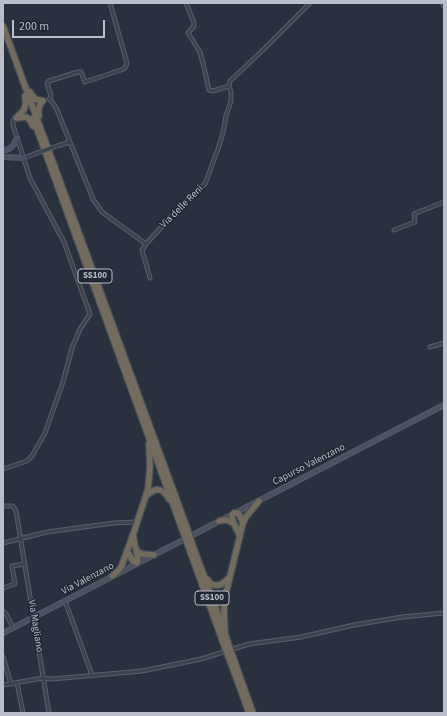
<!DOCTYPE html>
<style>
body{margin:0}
#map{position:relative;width:447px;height:716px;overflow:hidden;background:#29303e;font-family:"Source Sans 3",sans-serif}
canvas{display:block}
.frame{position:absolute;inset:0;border:4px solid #b9bec9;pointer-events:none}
.scale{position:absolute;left:12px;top:20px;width:93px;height:18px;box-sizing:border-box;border:2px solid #b9bec9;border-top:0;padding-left:5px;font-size:12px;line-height:14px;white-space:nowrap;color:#b9bec9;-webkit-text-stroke:3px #212733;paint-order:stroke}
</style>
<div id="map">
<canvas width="447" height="716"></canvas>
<div class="frame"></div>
<div class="scale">200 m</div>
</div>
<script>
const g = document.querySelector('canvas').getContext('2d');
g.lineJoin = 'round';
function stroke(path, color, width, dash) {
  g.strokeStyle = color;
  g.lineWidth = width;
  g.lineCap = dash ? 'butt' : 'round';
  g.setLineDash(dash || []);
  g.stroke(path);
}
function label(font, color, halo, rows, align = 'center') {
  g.font = font + ' "Source Sans 3",sans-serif';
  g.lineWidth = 3;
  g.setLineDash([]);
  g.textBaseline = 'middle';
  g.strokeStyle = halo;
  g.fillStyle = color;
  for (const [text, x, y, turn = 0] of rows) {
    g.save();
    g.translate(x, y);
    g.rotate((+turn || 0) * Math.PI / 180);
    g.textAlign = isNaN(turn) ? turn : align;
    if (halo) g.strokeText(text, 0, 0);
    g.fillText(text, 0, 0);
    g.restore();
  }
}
const street = new Path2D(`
 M 186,3 L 194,23 L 194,26 L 188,33 L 200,52 L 203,63 L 209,90 L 213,91 L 229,86 L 230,81 L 264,49 L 310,3
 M 442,3 L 444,6
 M 49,99 L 53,103 L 57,110 L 70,142 L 93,199 L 102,212 L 146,244
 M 49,99 L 50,98 L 51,96 L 47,83 L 49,81 L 78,72 L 81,72 L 85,82 L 124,69 L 126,66 L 127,63 L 110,3
 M 60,145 L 70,142
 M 24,158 L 37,153
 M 394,230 L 415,222 L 414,214 L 416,213 L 444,202
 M 150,278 L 142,250 L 146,244 L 175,212 L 195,192 L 205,184 L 218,149 L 223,133 L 226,116 L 231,101 L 231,92 L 229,86
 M 430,347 L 444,343
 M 3,469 L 27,461 L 32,456 L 45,433 L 63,382 L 72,348 L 80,329 L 90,314 L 64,242 L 30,178 L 13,125 L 13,120 L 16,118
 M 3,506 L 13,506 L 16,511 L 49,713
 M 3,543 L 47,532 L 114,523 L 137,522
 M 3,588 L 15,584 L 12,566 L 25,564
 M 65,601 L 92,675
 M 3,611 L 7,615 L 13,628
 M 3,657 L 11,684
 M 17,683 L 23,713
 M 3,685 L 43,678 L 52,679 L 142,671 L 201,659 L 249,644 L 301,637 L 354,625 L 402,617 L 444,613`);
const secondary = new Path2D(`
 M 3,151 C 12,148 13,147 17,138
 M 3,157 L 24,158
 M 3,633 L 444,405`);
const highway = new Path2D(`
 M 3,26 L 187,528
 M 30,92 L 35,99 L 43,101 C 38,105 38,110 39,116
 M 18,116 C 26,110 26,105 25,96
 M 16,118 L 26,117 L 29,119 L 33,126
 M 33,118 L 182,529
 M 146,496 C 156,487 162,487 169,499
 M 219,521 C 225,519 228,520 233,523
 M 240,536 C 237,529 232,523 232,515 L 234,513 L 238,513 L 240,516 L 243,523
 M 194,549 L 225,633 L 229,646
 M 127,551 L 133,561 L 137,563 C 139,556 137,552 135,546 C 134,542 134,539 133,535
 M 137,551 L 142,554 L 154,555
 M 190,551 L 225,648
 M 112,576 L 119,570 L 122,565 L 133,535 L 148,489 L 150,467 L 149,444
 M 207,579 L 211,584 C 220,587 222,584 229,578
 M 225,633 L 224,609 L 226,593 L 243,523 L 246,517 L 259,501
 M 233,657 L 253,713
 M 229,658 L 249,713`);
const streetBridge = new Path2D(`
 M 37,153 L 60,145`);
const highwayBridge = new Path2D(`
 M 187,528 L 194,549
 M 182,529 L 190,551
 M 229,646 L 233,657
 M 225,648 L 229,658`);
const shields = [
 [95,276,34],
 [212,598,34]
];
const shieldNames = [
 ["SS100",95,276],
 ["SS100",212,598]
];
const streetNames = [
 ["Via delle Reni",182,207,-45],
 ["Capurso Valenzano",309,465,-27],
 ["Via Valenzano",88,579,-28],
 ["Via Magliano",35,626,81]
];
stroke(street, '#5a606c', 5);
stroke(secondary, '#5a606c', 6);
stroke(highway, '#474d59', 8);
stroke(street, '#3c424e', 3);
stroke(secondary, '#4b5160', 4.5);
stroke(highway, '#736b5b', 5.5);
stroke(streetBridge, '#5a606c', 5, []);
stroke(highwayBridge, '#474d59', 8, []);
stroke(streetBridge, '#3c424e', 3);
stroke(highwayBridge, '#736b5b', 5.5);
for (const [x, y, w] of shields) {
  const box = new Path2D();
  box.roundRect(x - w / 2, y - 7, w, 14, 3);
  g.fillStyle = '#212733';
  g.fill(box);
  stroke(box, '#b9bec9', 1);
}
label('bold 9px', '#b9bec9', null, shieldNames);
label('10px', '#b9bec9', '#212733', streetNames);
</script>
